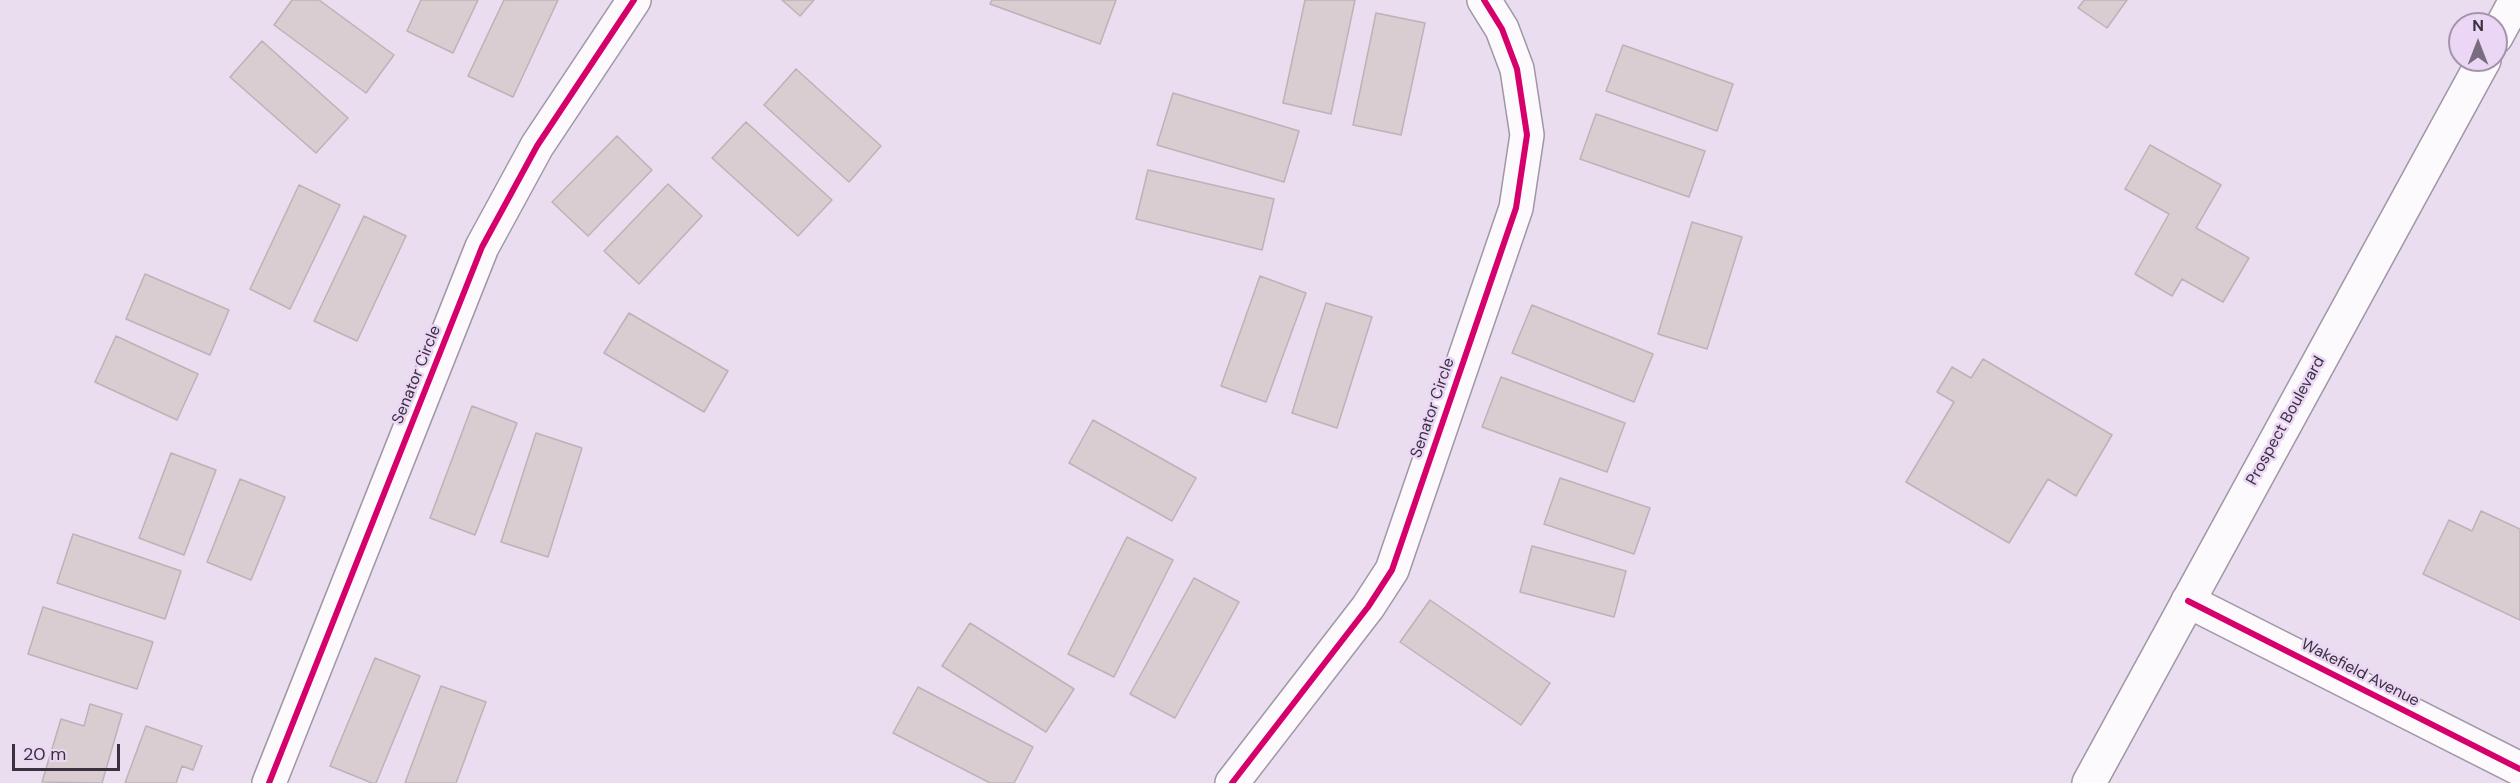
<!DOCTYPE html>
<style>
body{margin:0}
#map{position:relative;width:2520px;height:783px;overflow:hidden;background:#e9ddef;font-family:"DM Sans",sans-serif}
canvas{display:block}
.north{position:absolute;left:2448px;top:12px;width:60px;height:60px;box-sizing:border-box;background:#ebd6f6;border:2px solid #a494ac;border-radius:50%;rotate:0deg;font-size:16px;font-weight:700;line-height:24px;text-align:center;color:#3a313e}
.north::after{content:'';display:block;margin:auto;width:21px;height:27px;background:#776d7c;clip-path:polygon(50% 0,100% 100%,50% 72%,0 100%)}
.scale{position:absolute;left:12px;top:744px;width:108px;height:27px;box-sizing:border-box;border:3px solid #3a313e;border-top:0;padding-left:8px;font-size:18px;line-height:21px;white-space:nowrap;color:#3a313e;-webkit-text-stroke:4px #ebd6f6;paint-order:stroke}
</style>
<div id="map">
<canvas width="2520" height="783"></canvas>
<div class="north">N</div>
<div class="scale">20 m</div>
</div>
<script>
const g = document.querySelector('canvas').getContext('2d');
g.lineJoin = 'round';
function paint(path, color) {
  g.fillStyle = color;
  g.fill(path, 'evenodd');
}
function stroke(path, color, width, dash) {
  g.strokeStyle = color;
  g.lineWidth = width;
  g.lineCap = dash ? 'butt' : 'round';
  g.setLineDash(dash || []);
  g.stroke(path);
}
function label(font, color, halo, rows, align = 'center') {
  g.font = font + ' "DM Sans",sans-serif';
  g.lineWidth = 5;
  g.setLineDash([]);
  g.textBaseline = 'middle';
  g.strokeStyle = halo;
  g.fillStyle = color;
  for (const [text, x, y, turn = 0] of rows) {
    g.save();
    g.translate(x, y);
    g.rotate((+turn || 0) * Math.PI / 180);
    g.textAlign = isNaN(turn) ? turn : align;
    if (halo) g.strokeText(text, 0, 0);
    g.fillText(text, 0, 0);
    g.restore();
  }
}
const building = new Path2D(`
 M 292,0 L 319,0 L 394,55 L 366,93 L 274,25 Z
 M 421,0 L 478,0 L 453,53 L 407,31 Z
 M 504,0 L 558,0 L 513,97 L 468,76 Z
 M 782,0 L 814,0 L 800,16 Z
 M 992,0 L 1116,0 L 1100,44 L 990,4 Z
 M 1305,0 L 1355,0 L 1331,114 L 1283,103 Z
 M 2084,0 L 2127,0 L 2107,28 L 2078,8 Z
 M 1376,13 L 1425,23 L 1401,135 L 1353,125 Z
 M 262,41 L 348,118 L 316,153 L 230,77 Z
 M 1623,45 L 1733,84 L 1717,131 L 1606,91 Z
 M 796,69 L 881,146 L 849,182 L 764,105 Z
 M 1173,93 L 1299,131 L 1284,182 L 1157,145 Z
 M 1596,114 L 1705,151 L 1689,197 L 1580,159 Z
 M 746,122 L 832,200 L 798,236 L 712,158 Z
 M 617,136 L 652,170 L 588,236 L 552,202 Z
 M 2150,145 L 2221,185 L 2196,228 L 2249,258 L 2223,302 L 2182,279 L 2172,296 L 2135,274 L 2169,214 L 2125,189 Z
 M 1148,170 L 1274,199 L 1262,250 L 1136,219 Z
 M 668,184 L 702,216 L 639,284 L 604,251 Z
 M 299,185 L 340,205 L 290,309 L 250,289 Z
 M 364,216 L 406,236 L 357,341 L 314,321 Z
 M 1692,222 L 1742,237 L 1707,349 L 1658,334 Z
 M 145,274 L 229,310 L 210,355 L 126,319 Z
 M 1260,276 L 1306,293 L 1266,402 L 1221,386 Z
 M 1326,303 L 1372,317 L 1337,428 L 1292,413 Z
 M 1532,305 L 1653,354 L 1634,402 L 1512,353 Z
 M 629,313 L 728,371 L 704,412 L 604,353 Z
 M 116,336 L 198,374 L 177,420 L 95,382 Z
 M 1983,359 L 2112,435 L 2076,496 L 2048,479 L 2009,543 L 1906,482 L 1954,402 L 1937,392 L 1952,367 L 1971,378 Z
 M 1501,377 L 1625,423 L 1607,472 L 1482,427 Z
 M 472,406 L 517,423 L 475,535 L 430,518 Z
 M 1093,420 L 1196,478 L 1172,521 L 1069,463 Z
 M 536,433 L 582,448 L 548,557 L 501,542 Z
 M 171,453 L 216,470 L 184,555 L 139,538 Z
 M 1560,478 L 1650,508 L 1634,554 L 1544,524 Z
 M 240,479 L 285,497 L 251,580 L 207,562 Z
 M 2481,511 L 2520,529 L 2520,620 L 2423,574 L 2449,520 L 2472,531 Z
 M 73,534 L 181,571 L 165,619 L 57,583 Z
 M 1127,537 L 1173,560 L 1114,677 L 1068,654 Z
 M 1532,546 L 1626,571 L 1614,617 L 1520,592 Z
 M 1194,578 L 1239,602 L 1175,718 L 1130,694 Z
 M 1430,600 L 1550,683 L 1521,725 L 1400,642 Z
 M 43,607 L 153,642 L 137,689 L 28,654 Z
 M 970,623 L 1074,689 L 1046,732 L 942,666 Z
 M 375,658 L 420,676 L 376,783 L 372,783 L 330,766 Z
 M 441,686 L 486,702 L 456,783 L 405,783 Z
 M 918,687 L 1033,747 L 1014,783 L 990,783 L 893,733 Z
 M 90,704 L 122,714 L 102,783 L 42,782 L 61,719 L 84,726 Z
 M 146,726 L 202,746 L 193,770 L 182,766 L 176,783 L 125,783 Z`);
const minor = new Path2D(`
 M 2188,601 L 2520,769
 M 269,783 L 482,247 L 537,146 L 634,0
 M 1232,783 L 1368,607 L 1392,570 L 1516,208 L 1527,135 L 1517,69 L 1502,29 L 1484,0`);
const secondary = new Path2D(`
 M 2496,37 L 2516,0
 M 2089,783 L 2484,60`);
const cycleway = new Path2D(`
 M 2188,601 L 2520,769
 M 269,783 L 482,247 L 537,146 L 634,0
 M 1232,783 L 1368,607 L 1392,570 L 1516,208 L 1527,135 L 1517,69 L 1502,29 L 1484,0`);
const streetNames = [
 ["Senator Circle",417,375,-68],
 ["Senator Circle",1433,408,-71],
 ["Prospect Boulevard",2286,421,-61],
 ["Wakefield Avenue",2360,673,27]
];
paint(building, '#d9cdd1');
stroke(building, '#beb2b6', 1.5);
stroke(minor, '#a097a5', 36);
stroke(secondary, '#a097a5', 36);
stroke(minor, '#fcfafd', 33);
stroke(secondary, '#fcfafd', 33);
stroke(cycleway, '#d6006c', 6);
label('16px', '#3a313e', '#ebd6f6', streetNames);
</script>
